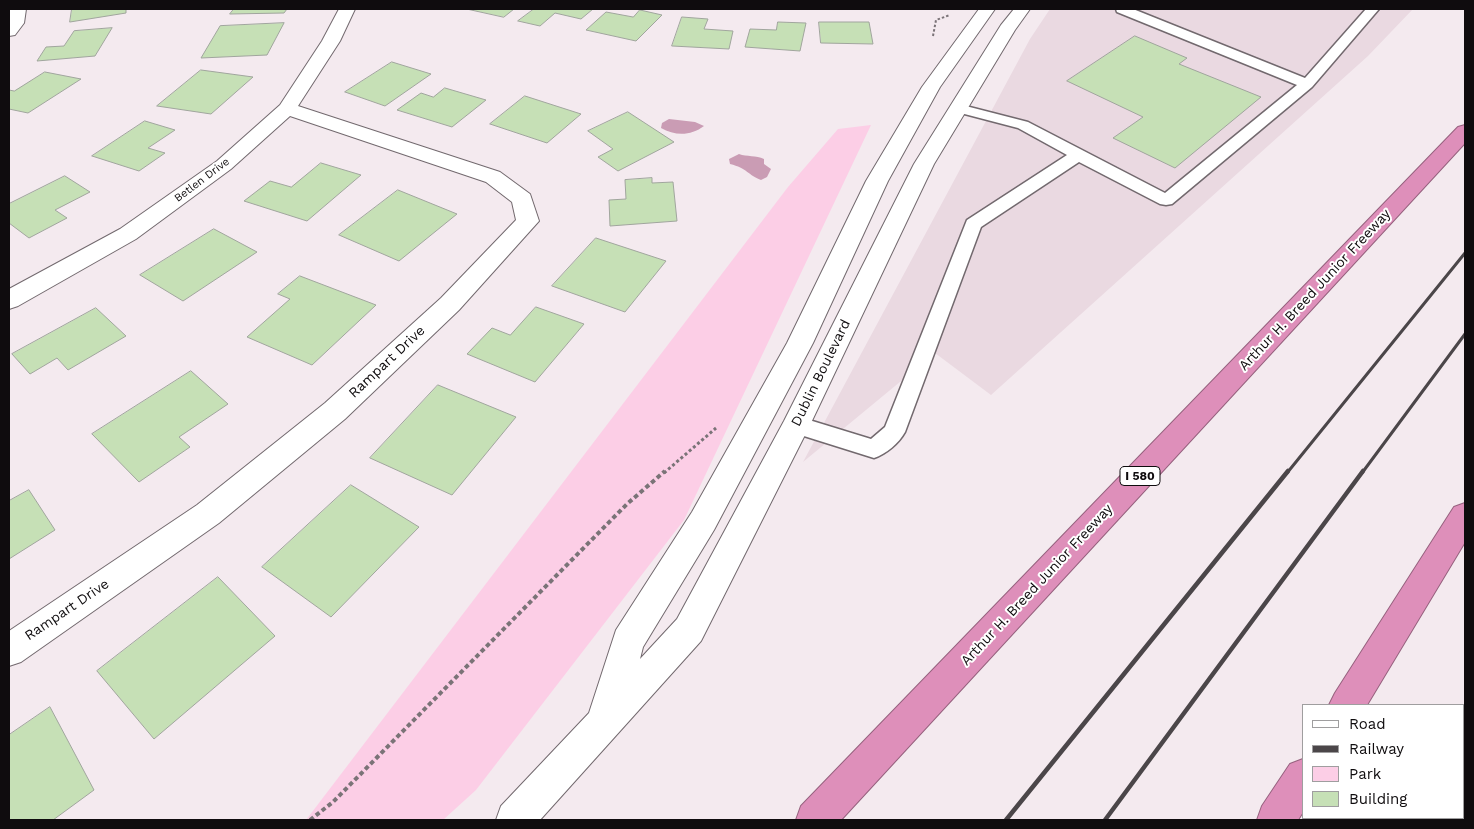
<!DOCTYPE html>
<style>
body{margin:0}
#map{position:relative;width:1474px;height:829px;overflow:hidden;background:#f4eaef;font-family:"Work Sans",sans-serif}
canvas{display:block}
.frame{position:absolute;inset:0;border:10px solid #0f0c0e;pointer-events:none}
.legend{position:absolute;left:1302px;top:704px;width:162px;height:115px;box-sizing:border-box;background:#fff;border:1px solid #9f9e9f;margin:0;padding:6px 9px;list-style:none;font-size:15px;color:#0f0c0e}
.legend li{display:flex;align-items:center;gap:10px;height:25px}
.legend b{width:25px;border:1px solid #9f9e9f}
</style>
<div id="map">
<canvas width="1474" height="829"></canvas>
<div class="frame"></div>
<ul class="legend">
<li><b style="height:6px;background:#fff"></b>Road</li>
<li><b style="height:6px;background:#4b4649"></b>Railway</li>
<li><b style="height:14px;background:#fccee6"></b>Park</li>
<li><b style="height:14px;background:#c6e0b6"></b>Building</li>
</ul>
</div>
<script>
const g = document.querySelector('canvas').getContext('2d');
g.lineJoin = 'round';
function paint(path, color) {
  g.fillStyle = color;
  g.fill(path, 'evenodd');
}
function stroke(path, color, width, dash) {
  g.strokeStyle = color;
  g.lineWidth = width;
  g.lineCap = dash ? 'butt' : 'round';
  g.setLineDash(dash || []);
  g.stroke(path);
}
function label(font, color, halo, rows, align = 'center') {
  g.font = font + ' "Work Sans",sans-serif';
  g.lineWidth = 4;
  g.setLineDash([]);
  g.textBaseline = 'middle';
  g.strokeStyle = halo;
  g.fillStyle = color;
  for (const [text, x, y, turn = 0] of rows) {
    g.save();
    g.translate(x, y);
    g.rotate((+turn || 0) * Math.PI / 180);
    g.textAlign = isNaN(turn) ? turn : align;
    if (halo) g.strokeText(text, 0, 0);
    g.fillText(text, 0, 0);
    g.restore();
  }
}
const built = new Path2D(`
 M 1050,9 L 1413,9 L 1368,56 L 991,395 L 935,353 L 803,462 L 1030,39 Z`);
const green = new Path2D(`
 M 871,125 L 684,520 L 476,790 L 443,820 L 306,820 L 788,187 L 838,129 Z`);
const water = new Path2D(`
 M 669,119 L 695,122 L 704,126 C 691,136 675,136 661,128 L 662,123 Z
 M 739,154 C 747,157 756,155 764,159 L 764,164 L 771,169 L 767,177 L 761,180 C 748,175 747,168 730,164 L 729,159 Z`);
const building = new Path2D(`
 M 72,9 L 126,9 L 126,13 L 70,22 Z
 M 234,9 L 287,9 L 284,13 L 230,14 Z
 M 467,9 L 514,9 L 504,17 Z
 M 534,9 L 593,9 L 581,19 L 555,13 L 540,26 L 518,21 Z
 M 640,10 L 662,15 L 636,41 L 586,30 L 606,12 L 633,17 Z
 M 682,17 L 708,19 L 704,29 L 733,31 L 729,49 L 672,46 Z
 M 778,22 L 806,23 L 800,51 L 745,47 L 750,29 L 776,30 Z
 M 819,22 L 869,22 L 873,44 L 821,43 Z
 M 284,23 L 267,55 L 201,58 L 220,26 Z
 M 112,28 L 95,56 L 37,61 L 46,47 L 64,46 L 74,31 Z
 M 1135,36 L 1187,58 L 1179,64 L 1261,97 L 1175,168 L 1113,138 L 1143,117 L 1067,81 Z
 M 392,62 L 431,74 L 385,106 L 345,92 Z
 M 201,70 L 253,77 L 211,114 L 157,106 Z
 M 45,72 L 81,79 L 28,113 L 9,109 L 9,90 L 14,91 Z
 M 445,88 L 486,100 L 452,127 L 397,110 L 421,93 L 433,97 Z
 M 525,96 L 581,114 L 547,143 L 490,124 Z
 M 628,112 L 674,142 L 618,171 L 598,157 L 613,149 L 588,131 Z
 M 145,121 L 175,130 L 148,148 L 165,153 L 139,171 L 92,156 Z
 M 321,163 L 361,175 L 307,221 L 244,201 L 270,181 L 291,187 Z
 M 65,176 L 90,192 L 55,210 L 67,218 L 29,238 L 9,223 L 9,204 Z
 M 652,178 L 652,183 L 673,182 L 677,221 L 610,226 L 609,200 L 626,199 L 625,180 Z
 M 398,190 L 457,214 L 399,261 L 339,235 Z
 M 214,229 L 257,252 L 183,301 L 140,275 Z
 M 596,238 L 666,261 L 625,312 L 552,286 Z
 M 300,276 L 376,305 L 312,365 L 247,337 L 290,299 L 278,294 Z
 M 536,307 L 584,324 L 535,382 L 467,354 L 492,328 L 510,335 Z
 M 96,308 L 126,336 L 68,370 L 57,358 L 30,374 L 12,354 Z
 M 191,371 L 228,404 L 179,437 L 190,447 L 139,482 L 92,434 Z
 M 438,385 L 516,417 L 452,495 L 370,458 Z
 M 351,485 L 419,527 L 331,617 L 262,567 Z
 M 29,490 L 55,530 L 9,559 L 9,501 Z
 M 218,577 L 275,636 L 154,739 L 97,671 Z
 M 50,707 L 94,790 L 53,820 L 9,820 L 9,735 Z`);
const pathFar2 = new Path2D(`
 M 933,36 L 936,20 L 950,15`);
const pathFar1 = new Path2D(`
 M 664,473 L 716,428`);
const path = new Path2D(`
 M 310,820 L 333,802 L 627,504 L 665,471`);
const service = new Path2D(`
 M 1116,9 L 1133,9 L 1305,78 L 1366,9 L 1379,9 L 1312,87 L 1172,204 L 1166,205 L 1160,204 L 1079,162 L 981,227 L 905,432 C 899,443 886,454 874,458 L 788,431 L 785,425 L 788,419 L 796,416 L 871,439 L 885,427 L 967,220 L 1067,155 L 1018,128 L 953,111 L 951,108 L 953,105 L 958,104 L 1028,122 L 1165,193 L 1297,85 L 1117,12 Z`);
const minor = new Path2D(`
 M 10,9 L 26,9 L 24,23 L 15,35 L 9,36 Z
 M 339,9 L 355,9 L 340,41 L 298,106 L 500,172 L 530,194 L 539,221 L 459,310 L 345,419 L 219,523 L 21,662 L 9,666 L 9,631 L 197,505 L 325,403 L 441,298 L 516,220 L 512,202 L 486,182 L 290,116 L 231,169 L 136,239 L 18,306 L 9,309 L 9,289 L 120,229 L 217,161 L 280,105 L 322,41 Z`);
const tertiary = new Path2D(`
 M 979,9 L 995,9 L 940,87 L 888,181 L 813,343 L 714,530 L 643,647 L 640,659 L 677,619 L 784,421 L 914,164 L 1001,25 L 1014,9 L 1030,9 L 1015,30 L 934,164 L 810,425 L 701,641 L 540,820 L 496,820 L 501,806 L 589,713 L 616,630 L 692,512 L 787,343 L 866,181 L 922,87 Z`);
const motorway = new Path2D(`
 M 1465,125 L 1465,143 L 841,820 L 796,820 L 801,806 L 1458,127 Z
 M 1465,503 L 1465,542 L 1367,705 L 1329,705 L 1335,693 L 1454,507 Z
 M 1303,759 L 1303,812 L 1298,820 L 1257,820 L 1262,806 L 1290,764 Z`);
const railFar1 = new Path2D(`
 M 1287,473 L 1465,253
 M 1362,473 L 1465,334`);
const rail = new Path2D(`
 M 1006,820 L 1288,471
 M 1105,820 L 1363,471`);
const farStreetnames = [
 ["Betlen Drive",202,180,-37]
];
const shields = [
 [1140,476,40]
];
const shieldNames = [
 ["I 580",1140,476]
];
const streetNames = [
 ["Arthur H. Breed Junior Freeway",1315,290,-47],
 ["Rampart Drive",387,362,-43],
 ["Dublin Boulevard",821,373,-64],
 ["Arthur H. Breed Junior Freeway",1037,585,-47],
 ["Rampart Drive",67,610,-34]
];
paint(built, '#ead9e1');
paint(green, '#fccee6');
paint(water, '#ca9cb4');
paint(building, '#c6e0b6');
stroke(building, '#a0a59d', 1);
stroke(service, '#72696e', 3);
stroke(minor, '#72696e', 2);
stroke(tertiary, '#72696e', 2);
stroke(motorway, '#96617e', 2);
stroke(pathFar2, '#7a7377', 2, [2.5, 2]);
stroke(pathFar1, '#7a7377', 3, [3, 2.5]);
stroke(path, '#7a7377', 4, [4.5, 3]);
paint(service, '#fff');
paint(minor, '#fff');
paint(tertiary, '#fff');
paint(motorway, '#de8fba');
stroke(railFar1, '#4b4649', 3);
stroke(rail, '#4b4649', 4.5);
label('11px', '#0f0c0e', '#fff', farStreetnames);
for (const [x, y, w] of shields) {
  const box = new Path2D();
  box.roundRect(x - w / 2, y - 9.5, w, 19, 4);
  g.fillStyle = '#fff';
  g.fill(box);
  stroke(box, '#0f0c0e', 1);
}
label('bold 12px', '#0f0c0e', null, shieldNames);
label('14px', '#0f0c0e', '#fff', streetNames);
</script>
